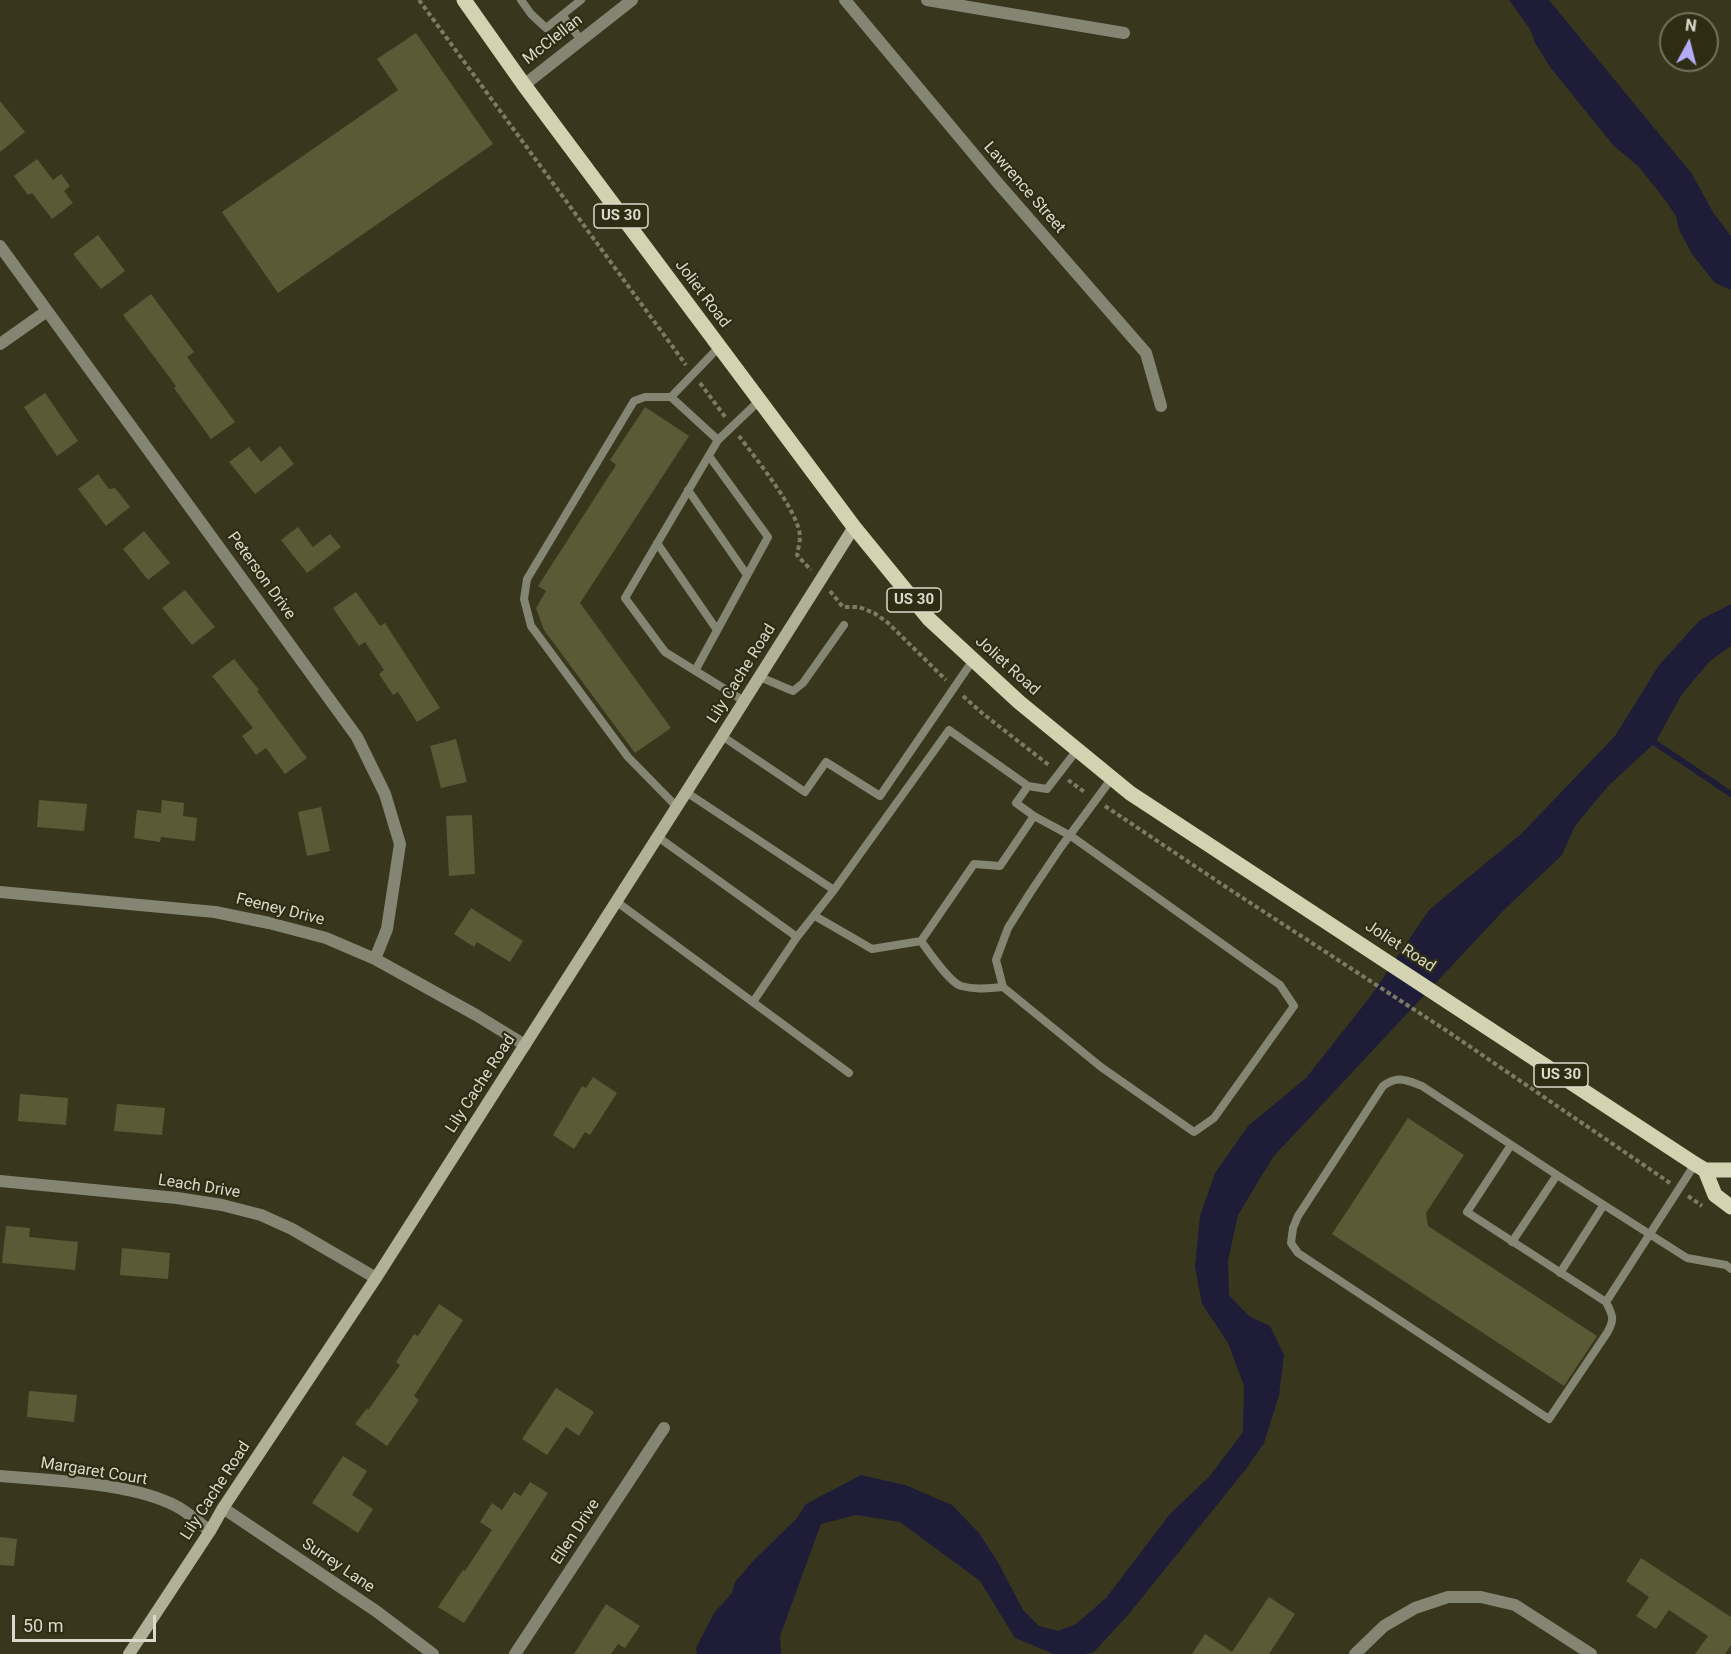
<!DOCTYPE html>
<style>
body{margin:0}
#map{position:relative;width:1731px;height:1654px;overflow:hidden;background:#38371d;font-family:Roboto,sans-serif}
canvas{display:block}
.north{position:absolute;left:1659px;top:12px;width:60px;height:60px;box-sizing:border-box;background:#2e2d13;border:2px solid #73725c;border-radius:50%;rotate:7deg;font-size:16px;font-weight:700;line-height:24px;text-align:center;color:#dadaca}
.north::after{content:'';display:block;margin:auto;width:21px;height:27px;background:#b4acf9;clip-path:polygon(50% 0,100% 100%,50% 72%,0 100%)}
.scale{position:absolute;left:12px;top:1615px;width:144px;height:27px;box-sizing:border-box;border:3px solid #dadaca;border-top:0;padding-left:8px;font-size:18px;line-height:21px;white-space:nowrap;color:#dadaca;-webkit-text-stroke:4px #2e2d13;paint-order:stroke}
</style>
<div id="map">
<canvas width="1731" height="1654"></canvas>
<div class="north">N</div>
<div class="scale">50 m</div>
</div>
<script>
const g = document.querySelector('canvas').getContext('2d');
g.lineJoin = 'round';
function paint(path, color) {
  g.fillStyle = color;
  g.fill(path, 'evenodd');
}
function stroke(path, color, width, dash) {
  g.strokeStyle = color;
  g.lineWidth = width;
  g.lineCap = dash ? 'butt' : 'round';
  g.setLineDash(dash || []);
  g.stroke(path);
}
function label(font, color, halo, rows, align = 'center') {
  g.font = font + ' Roboto,sans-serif';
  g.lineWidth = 4.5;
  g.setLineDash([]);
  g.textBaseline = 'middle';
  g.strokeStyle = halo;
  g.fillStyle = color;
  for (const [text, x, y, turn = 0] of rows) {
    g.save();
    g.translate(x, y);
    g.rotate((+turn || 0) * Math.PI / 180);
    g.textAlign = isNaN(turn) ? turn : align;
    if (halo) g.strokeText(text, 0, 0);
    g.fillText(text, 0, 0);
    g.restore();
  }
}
const water = new Path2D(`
 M 1509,0 L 1549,0 L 1692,174 L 1714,214 L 1731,236 L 1731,290 L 1715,283 L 1692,254 L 1679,230 L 1676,216 L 1665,200 L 1640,168 L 1613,145 L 1550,67 L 1535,43 L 1530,29 Z
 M 1731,604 L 1731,646 L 1710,661 L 1682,694 L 1655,743 L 1609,785 L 1575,826 L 1562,855 L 1504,910 L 1273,1157 L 1238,1215 L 1228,1261 L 1229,1295 L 1249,1316 L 1270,1326 L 1284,1355 L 1279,1395 L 1264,1443 L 1246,1469 L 1128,1615 L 1094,1652 L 1086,1654 L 1054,1654 L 1015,1638 L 980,1581 L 900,1522 L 856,1515 L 821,1524 L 780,1636 L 781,1654 L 697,1654 L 696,1648 L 714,1613 L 732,1593 L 735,1582 L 753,1561 L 797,1518 L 806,1504 L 861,1475 L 905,1485 L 952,1505 L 979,1533 L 999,1564 L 1023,1610 L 1039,1626 L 1058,1631 L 1076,1624 L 1106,1598 L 1170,1514 L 1209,1477 L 1243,1432 L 1244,1386 L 1228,1343 L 1202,1304 L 1195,1267 L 1200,1216 L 1215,1173 L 1248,1126 L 1306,1078 L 1370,997 L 1429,910 L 1521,834 L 1615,736 L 1659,665 L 1700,620 Z`);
const stream = new Path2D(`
 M 1655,743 L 1731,794`);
const building = new Path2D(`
 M 416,33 L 493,144 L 278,293 L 222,212 L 398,90 L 377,59 Z
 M 0,101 L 25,132 L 0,152 Z
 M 37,159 L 53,180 L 61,174 L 70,186 L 64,191 L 73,203 L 52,219 L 32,193 L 28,195 L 14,176 Z
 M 98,235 L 125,271 L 101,289 L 73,254 Z
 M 151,294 L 194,352 L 187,357 L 235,422 L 211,439 L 174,388 L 176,386 L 123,315 Z
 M 45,393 L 78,441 L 57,456 L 24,407 Z
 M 645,407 L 689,436 L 580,603 L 671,728 L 635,753 L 544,630 L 536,608 L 546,591 L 538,586 L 616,465 L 610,460 Z
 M 280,446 L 294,464 L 255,494 L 229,462 L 249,447 L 261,462 Z
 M 98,474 L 109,489 L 115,488 L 130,507 L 106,526 L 78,489 Z
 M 298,527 L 313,547 L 330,534 L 341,547 L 307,573 L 281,540 Z
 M 144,531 L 170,563 L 148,580 L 123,549 Z
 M 185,590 L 215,627 L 192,645 L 162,608 Z
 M 356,592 L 380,626 L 385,623 L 440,708 L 417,722 L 398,692 L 393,695 L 379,674 L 384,670 L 365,642 L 359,646 L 333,608 Z
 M 234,659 L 259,690 L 257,691 L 307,758 L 285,774 L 266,748 L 256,755 L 242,736 L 253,728 L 212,676 Z
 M 456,739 L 467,782 L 441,788 L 430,746 Z
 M 39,800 L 87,804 L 84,831 L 37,827 Z
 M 162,800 L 184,803 L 183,816 L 197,818 L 195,841 L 161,837 L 160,842 L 134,838 L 137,810 L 161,813 Z
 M 321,807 L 330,851 L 307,856 L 298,812 Z
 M 472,815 L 475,874 L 449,876 L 446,816 Z
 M 471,908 L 523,941 L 510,962 L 477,942 L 474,947 L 454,934 Z
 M 593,1077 L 617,1093 L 590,1135 L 585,1132 L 574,1149 L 553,1135 L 582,1086 L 586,1088 Z
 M 20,1094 L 68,1098 L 66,1125 L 18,1121 Z
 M 117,1104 L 165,1108 L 162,1135 L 114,1131 Z
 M 1408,1118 L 1464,1155 L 1426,1213 L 1428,1226 L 1597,1336 L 1564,1386 L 1332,1234 Z
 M 6,1226 L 30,1228 L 29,1237 L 78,1242 L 75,1270 L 2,1263 Z
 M 122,1248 L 170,1253 L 168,1279 L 120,1275 Z
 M 439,1304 L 463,1320 L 414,1396 L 419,1400 L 387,1446 L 355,1424 L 367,1408 L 368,1410 L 400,1365 L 396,1362 L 414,1334 L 418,1336 Z
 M 556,1388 L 594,1412 L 579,1436 L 566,1427 L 547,1455 L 522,1439 Z
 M 29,1391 L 77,1395 L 74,1422 L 27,1417 Z
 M 343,1456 L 367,1471 L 352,1495 L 373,1509 L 358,1533 L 312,1503 Z
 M 530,1482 L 548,1493 L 464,1623 L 438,1607 L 463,1570 L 465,1571 L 492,1530 L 480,1522 L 492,1503 L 502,1510 L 514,1492 L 521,1496 Z
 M 0,1537 L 17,1539 L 14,1566 L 0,1565 Z
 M 1641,1558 L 1731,1617 L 1731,1645 L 1725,1654 L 1695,1654 L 1708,1636 L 1669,1610 L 1656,1629 L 1636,1616 L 1649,1597 L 1626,1581 Z
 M 1269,1597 L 1295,1614 L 1269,1654 L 1192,1654 L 1205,1634 L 1232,1652 Z
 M 606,1604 L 640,1626 L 625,1648 L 618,1644 L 611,1654 L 574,1654 Z`);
const path = new Path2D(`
 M 419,0 L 686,365
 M 700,383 L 726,418
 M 739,436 C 756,459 798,510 800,536 C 800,542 798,549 797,555 L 811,570
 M 830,591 L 843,607 L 859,607 L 874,613 L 887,622 L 946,680
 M 963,696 L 982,713 L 1050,766
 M 1068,780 L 1086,793
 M 1105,806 L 1229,889 L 1447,1031 L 1670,1183
 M 1688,1196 L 1702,1206`);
const lane = new Path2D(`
 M 521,0 L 531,14 L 546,28 L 581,0
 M 562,15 L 581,40
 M 671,397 L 718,440
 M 688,490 L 747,575
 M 657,543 L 717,630
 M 695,671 L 768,537 L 709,456
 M 760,677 L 793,691 L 803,683 L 844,625
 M 744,701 L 665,652 L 625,598 L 718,440 L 760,400
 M 722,736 L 805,792 L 826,762 L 880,796 L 973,660
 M 1028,786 L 1047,789 L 1077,750
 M 686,792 L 834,890 L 797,937 L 753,1002
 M 677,807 L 628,757 L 531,626 L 524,599 L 527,579 L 634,401 L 645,397 L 671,397 L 719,347
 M 1034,816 L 1071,836 L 1280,985 L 1294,1006 L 1214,1118 L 1194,1132 L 1101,1067 L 1003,987 L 996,960 L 1008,928 L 1030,893 L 1061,847 L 1112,778
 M 658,837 L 797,937
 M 617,902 L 849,1073
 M 815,916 L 872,949 L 921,941 L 974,864 L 1000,866 L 1034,816 L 1016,803 L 1028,786 L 949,730 L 834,890
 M 921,941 C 929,952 949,982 961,986 C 975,990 989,988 1003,987
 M 1511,1145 L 1467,1212 L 1606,1302 C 1613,1316 1615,1319 1607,1333 L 1549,1419 L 1298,1253 L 1291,1243 L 1293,1228 L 1298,1216 L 1383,1086 C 1398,1075 1406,1080 1422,1086 L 1557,1175 L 1687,1258 L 1726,1265 L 1731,1269
 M 1512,1242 L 1557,1175
 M 1560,1273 L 1603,1206
 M 1606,1302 L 1695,1164`);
const street = new Path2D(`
 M 845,0 L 997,182 L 1146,353 L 1161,406
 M 927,0 L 1124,33
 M 524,85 L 632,0
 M 0,246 L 357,737 L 385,794 L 400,844 L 387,929 L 375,959
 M 0,344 L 47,311
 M 0,892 L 215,912 L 269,923 L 326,938 L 375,959 L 476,1015 L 525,1045
 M 0,1181 L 177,1198 L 222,1205 L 261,1215 L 292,1229 L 376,1278
 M 0,1476 C 52,1481 130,1482 176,1506 C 188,1512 199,1523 210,1531
 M 223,1508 L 376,1611 L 433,1654
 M 515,1654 L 664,1428
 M 1355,1654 L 1384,1626 L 1415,1608 L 1448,1597 L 1481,1597 L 1515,1605 L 1591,1654`);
const secondary = new Path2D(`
 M 129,1654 L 210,1531 L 223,1508 L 376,1278 L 722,736 L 854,527`);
const primary = new Path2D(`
 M 464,0 L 524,85 L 854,527 L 929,619 L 1019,702 L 1130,793 L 1695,1164 L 1705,1170 L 1731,1170
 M 1705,1170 L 1715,1195 L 1731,1207`);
const shields = [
 [621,216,54],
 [914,600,54],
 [1561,1075,54]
];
const shieldNames = [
 ["US 30",621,216],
 ["US 30",914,600],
 ["US 30",1561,1075]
];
const streetNames = [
 ["McClellan",553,40,-38],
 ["Lawrence Street",1024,188,49],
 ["Joliet Road",702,294,53],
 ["Peterson Drive",261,576,54],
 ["Joliet Road",1007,666,42],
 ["Lily Cache Road",742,674,-58],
 ["Feeney Drive",280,910,14],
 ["Joliet Road",1400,947,33],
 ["Lily Cache Road",481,1084,-57],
 ["Leach Drive",199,1187,9],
 ["Margaret Court",94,1472,9],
 ["Lily Cache Road",216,1491,-57],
 ["Ellen Drive",576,1532,-57],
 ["Surrey Lane",338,1566,34]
];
paint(water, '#1f1c38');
stroke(stream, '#1f1c38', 6);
paint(building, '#5b5a36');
stroke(path, '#7c7b65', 4, [4.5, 3]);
stroke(lane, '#858574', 8);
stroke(street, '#858574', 12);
stroke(secondary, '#b1b197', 12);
stroke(primary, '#d4d3b1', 15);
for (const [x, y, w] of shields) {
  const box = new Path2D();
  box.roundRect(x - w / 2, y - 12, w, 24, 4.5);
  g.fillStyle = '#2e2d13';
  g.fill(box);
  stroke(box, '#dadaca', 1.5);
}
label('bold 15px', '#dadaca', null, shieldNames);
label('16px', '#dadaca', '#2e2d13', streetNames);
</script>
